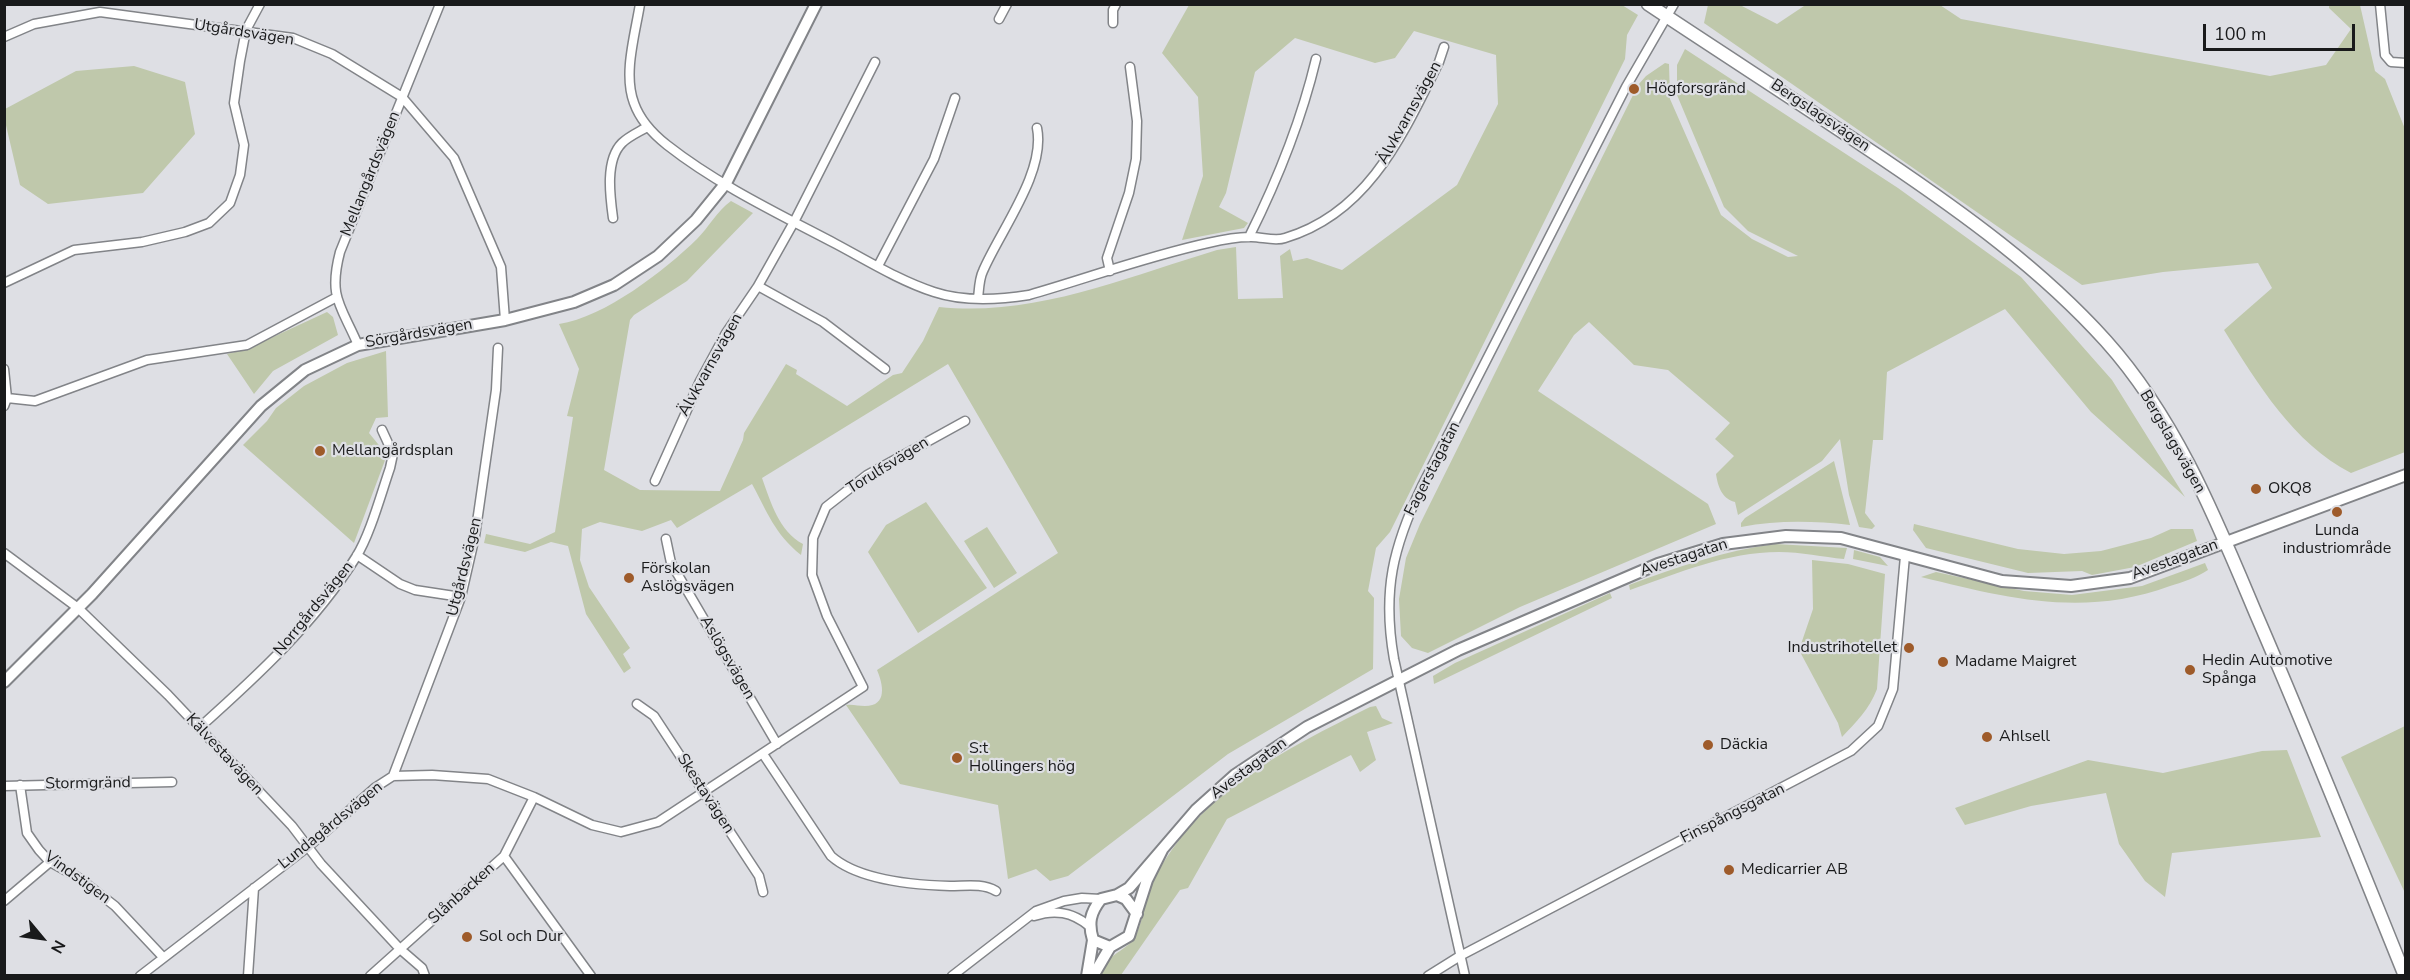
<!DOCTYPE html>
<meta charset="utf-8">
<style>
body{margin:0}
#map{position:relative;width:2410px;height:980px;overflow:hidden;background:#dedfe4;font-family:"Nunito Sans",sans-serif}
canvas{display:block}
.frame{position:absolute;inset:0;border:6px solid #191a1b;pointer-events:none}
.north{position:absolute;left:12px;top:908px;width:60px;height:60px;-webkit-text-stroke:4px #dedfe4;paint-order:stroke;rotate:119deg;font-size:16px;font-weight:700;line-height:24px;text-align:center;color:#191a1b}
.north::after{content:'';display:block;margin:auto;width:21px;height:27px;background:#191a1b;clip-path:polygon(50% 0,100% 100%,50% 72%,0 100%)}
.scale{position:absolute;left:2203px;top:24px;width:152px;height:27px;box-sizing:border-box;border:3px solid #191a1b;border-top:0;padding-left:8px;font-size:18px;line-height:21px;white-space:nowrap;color:#191a1b;-webkit-text-stroke:4px #dedfe4;paint-order:stroke}
</style>
<div id="map">
<canvas width="2410" height="980"></canvas>
<div class="frame"></div>
<div class="north">N</div>
<div class="scale">100 m</div>
</div>
<script>
const g = document.querySelector('canvas').getContext('2d');
g.lineJoin = 'round';
function paint(path, color) {
  g.fillStyle = color;
  g.fill(path, 'evenodd');
}
function stroke(path, color, width, dash) {
  g.strokeStyle = color;
  g.lineWidth = width;
  g.lineCap = dash ? 'butt' : 'round';
  g.setLineDash(dash || []);
  g.stroke(path);
}
function label(font, color, halo, rows, align = 'center') {
  g.font = font + ' "Nunito Sans",sans-serif';
  g.lineWidth = 4.5;
  g.setLineDash([]);
  g.textBaseline = 'middle';
  g.strokeStyle = halo;
  g.fillStyle = color;
  for (const [text, x, y, turn = 0] of rows) {
    g.save();
    g.translate(x, y);
    g.rotate((+turn || 0) * Math.PI / 180);
    g.textAlign = isNaN(turn) ? turn : align;
    if (halo) g.strokeText(text, 0, 0);
    g.fillText(text, 0, 0);
    g.restore();
  }
}
const green = new Path2D(`
 M 1622,5 L 1638,15 L 1627,35 L 1625,59 L 1390,532 L 1376,548 L 1368,591 L 1374,598 L 1373,669 L 1228,754 L 1068,876 L 1050,881 L 1036,869 L 1008,879 L 998,805 L 900,784 L 846,705 C 853,704 858,706 865,706 C 888,706 883,684 877,670 L 1058,553 L 948,364 L 762,478 C 771,503 779,531 803,544 L 801,555 C 774,533 768,513 752,484 L 677,528 L 671,520 L 642,531 L 600,522 L 582,529 L 580,560 L 589,587 L 630,648 L 623,654 L 631,668 L 624,673 L 586,614 L 568,546 L 551,542 L 525,552 L 484,543 L 486,534 L 530,544 L 555,532 L 573,417 L 567,416 L 579,369 L 559,324 C 605,317 664,271 697,239 C 709,227 717,211 731,201 L 753,213 L 687,281 L 634,315 L 630,320 L 604,470 L 640,490 L 720,491 L 743,440 L 744,433 L 786,364 L 797,370 L 796,374 L 847,406 L 893,375 L 902,373 L 923,341 L 939,307 C 1035,317 1127,277 1217,250 L 1236,247 L 1238,299 L 1283,298 L 1280,256 L 1290,249 L 1293,261 L 1307,258 L 1342,270 L 1457,185 L 1498,104 L 1496,55 L 1414,31 L 1395,58 L 1375,63 L 1295,38 L 1255,72 L 1226,193 L 1219,207 L 1248,223 L 1244,228 L 1182,240 L 1203,176 L 1198,97 L 1162,53 L 1189,5 Z
 M 1708,5 L 1740,5 L 1777,24 L 1807,4 L 1940,5 L 1961,19 L 2270,76 L 2326,65 L 2351,29 L 2329,8 L 2329,5 L 2360,5 L 2375,71 L 2385,79 L 2405,129 L 2405,452 L 2351,473 C 2293,443 2258,384 2224,330 L 2272,288 L 2258,263 L 2163,272 L 2082,285 L 1704,23 Z
 M 1685,49 L 1898,188 L 2021,277 L 2112,380 L 2185,497 L 2091,412 L 2005,309 L 1887,372 L 1883,440 L 1873,440 L 1865,513 L 1875,526 L 1872,529 L 1859,527 L 1849,495 L 1840,439 L 1822,461 L 1738,515 L 1735,502 C 1721,498 1718,486 1716,474 L 1734,456 L 1715,439 L 1730,423 L 1668,370 L 1634,365 L 1589,322 L 1574,335 L 1538,391 L 1708,504 L 1716,524 L 1520,607 L 1428,653 L 1412,648 L 1401,636 L 1399,599 L 1406,558 L 1420,524 L 1638,85 L 1646,76 L 1665,63 L 1669,64 L 1670,99 L 1721,215 L 1752,239 L 1788,257 L 1798,256 L 1748,231 L 1724,207 L 1677,95 L 1677,65 Z
 M 134,66 L 185,82 L 195,134 L 143,193 L 48,204 L 20,185 L 5,121 L 5,109 L 76,71 Z
 M 327,312 L 333,317 L 338,335 L 273,371 L 254,394 L 227,354 L 247,349 Z
 M 386,351 L 388,417 L 376,418 L 369,433 L 387,455 L 354,543 L 243,445 L 267,421 L 276,408 L 304,386 L 347,363 Z
 M 1834,461 L 1850,525 C 1813,521 1778,520 1741,527 L 1741,523 L 1745,518 Z
 M 926,502 L 987,588 L 918,633 L 868,552 L 886,525 Z
 M 1914,524 L 2018,549 L 2064,554 L 2101,551 L 2151,538 L 2171,529 L 2193,529 L 2197,541 L 2135,567 L 2092,575 L 2082,571 L 2028,573 L 1926,548 L 1913,530 Z
 M 987,527 L 1017,573 L 994,588 L 964,541 Z
 M 1775,544 L 1847,548 L 1844,559 C 1823,557 1801,552 1779,552 C 1727,552 1678,573 1630,590 L 1629,585 C 1677,567 1723,551 1775,544 Z
 M 1854,550 L 1880,557 L 1888,566 L 1853,559 Z
 M 1812,560 L 1848,564 L 1885,574 L 1877,689 C 1869,710 1856,722 1842,737 L 1838,723 L 1799,650 L 1813,609 Z
 M 2205,563 L 2208,570 C 2196,578 2183,582 2170,586 C 2083,618 2007,598 1921,577 L 1936,572 L 2024,591 L 2072,595 L 2142,586 Z
 M 1610,593 L 1612,598 L 1434,684 L 1433,676 L 1455,663 Z
 M 1376,706 L 1382,718 L 1393,723 L 1367,732 L 1376,760 L 1360,772 L 1351,755 L 1227,819 L 1188,888 L 1180,890 L 1121,975 L 1099,976 C 1108,950 1128,953 1137,933 C 1144,917 1145,897 1153,881 C 1200,791 1284,750 1370,707 Z
 M 2405,726 L 2405,893 L 2341,757 Z
 M 2287,750 L 2321,837 L 2172,853 L 2165,897 L 2145,881 L 2119,844 L 2106,793 L 2031,806 L 1965,825 L 1955,808 L 2088,760 L 2163,773 L 2262,751 Z`);
const minor = new Path2D(`
 M 640,4 C 635,35 623,74 634,103 C 640,120 653,134 667,145 C 718,185 779,214 836,244 C 868,261 900,281 934,292 C 964,302 998,300 1029,295 C 1088,278 1148,256 1208,243 C 1221,240 1236,237 1249,237 C 1260,236 1274,242 1285,238 C 1369,213 1403,134 1439,62 L 1444,47
 M 2380,4 L 2385,55 L 2391,62 L 2406,63
 M 999,19 L 1007,4
 M 1113,23 L 1113,10 L 1116,4
 M 4,37 L 34,24 L 100,12 L 293,38 L 332,54 L 402,97 L 454,158 L 501,267 L 505,320
 M 613,218 C 610,196 605,160 622,143 C 629,136 639,132 647,127
 M 1249,237 C 1278,179 1301,122 1316,59
 M 878,266 L 934,159 L 955,98
 M 1110,271 L 1107,258 L 1129,193 L 1136,159 L 1137,121 L 1130,67
 M 4,283 L 74,250 L 142,242 L 185,232 L 209,223 L 230,203 L 240,175 L 244,145 L 234,103 L 240,61 L 246,30 L 260,4
 M 758,286 L 823,322 L 885,369
 M 978,299 C 979,290 979,279 983,271 C 1000,231 1046,172 1037,128
 M 358,345 C 341,305 328,298 340,252 L 440,4
 M 4,369 L 7,398 L 4,406
 M 7,398 L 35,401 L 147,360 L 247,345 L 335,298
 M 655,481 L 700,381 L 726,333 L 758,286 L 794,222 L 875,62
 M 666,539 L 671,563 L 777,744
 M 4,553 L 78,608 L 168,695 L 292,826 L 321,864 L 400,949 L 422,968 L 425,976
 M 357,555 L 400,584 L 415,590 L 461,597
 M 637,704 L 654,716 L 759,876 L 763,892
 M 199,728 C 256,677 315,623 356,557 C 370,535 381,494 390,468 L 393,454 L 382,430
 M 763,754 L 831,856 C 858,880 914,885 950,886 C 966,886 982,883 996,891
 M 393,776 L 461,597 L 475,536 L 496,390 L 498,348
 M 20,785 L 27,833 L 39,850 L 50,862 L 79,878 L 115,906 L 162,956
 M 4,786 L 172,782
 M 504,856 L 591,976
 M 4,901 L 50,862
 M 1034,916 C 1055,909 1072,912 1089,926
 M 140,976 L 309,846 L 376,787 L 393,776 L 432,775 L 488,779 L 534,797 L 592,825 L 621,832 L 658,822 L 863,687 L 827,616 L 812,575 L 813,538 L 826,507 L 867,475 L 965,421
 M 248,976 L 254,888
 M 370,976 L 504,856 L 534,797
 M 952,976 L 1036,911 L 1064,901 L 1082,898 L 1101,899
 M 1428,976 L 1460,956 L 1851,751 L 1878,726 L 1893,689 L 1905,556
 M 1465,976 L 1394,659 C 1382,591 1393,547 1422,486 L 1626,87 L 1674,4`);
const tertiary = new Path2D(`
 M 4,682 L 92,594 L 261,406 L 305,370 L 358,345 L 505,320 L 574,302 L 614,285 L 658,256 L 696,220 L 726,183 L 816,4
 M 1162,850 L 1147,880 L 1129,936 L 1110,947 L 1093,940 C 1088,923 1090,913 1101,899 L 1117,895 L 1129,888 L 1196,810 L 1235,775 L 1307,727 L 1458,650 L 1658,564 L 1723,544 L 1786,536 L 1841,538 L 2002,581 L 2071,586 L 2130,578 L 2406,475
 M 1117,895 L 1126,899 L 1137,914
 M 1087,976 L 1093,940
 M 1093,976 L 1110,947`);
const secondary = new Path2D(`
 M 1648,4 C 1726,56 1806,107 1883,159 C 1963,213 2041,269 2106,341 C 2176,419 2216,519 2256,614 C 2308,734 2356,855 2405,976`);
const markers = [
 [1634,89,6,"#9e5b2a"],
 [320,451,6,"#9e5b2a"],
 [2256,489,6,"#9e5b2a"],
 [2337,512,6,"#9e5b2a"],
 [629,578,6,"#9e5b2a"],
 [1909,648,6,"#9e5b2a"],
 [1943,662,6,"#9e5b2a"],
 [2190,670,6,"#9e5b2a"],
 [1987,737,6,"#9e5b2a"],
 [1708,745,6,"#9e5b2a"],
 [957,758,6,"#9e5b2a"],
 [1729,870,6,"#9e5b2a"],
 [467,937,6,"#9e5b2a"]
];
const streetNames = [
 ["Utgårdsvägen",244,33,9],
 ["Älvkvarnsvägen",1410,113,-61],
 ["Bergslagsvägen",1820,116,34],
 ["Mellangårdsvägen",371,174,-68],
 ["Sörgårdsvägen",419,334,-10],
 ["Älvkvarnsvägen",711,365,-61],
 ["Bergslagsvägen",2172,442,60],
 ["Torulfsvägen",888,466,-32],
 ["Fagerstagatan",1433,469,-63],
 ["Avestagatan",1684,558,-18],
 ["Avestagatan",2175,560,-20],
 ["Utgårdsvägen",465,567,-76],
 ["Norrgårdsvägen",314,609,-51],
 ["Aslögsvägen",727,658,60],
 ["Kälvestavägen",224,755,47],
 ["Avestagatan",1249,769,-37],
 ["Stormgränd",88,784,-1],
 ["Skestavägen",705,794,57],
 ["Finspångsgatan",1733,814,-27],
 ["Lundagårdsvägen",331,826,-39],
 ["Vindstigen",77,878,36],
 ["Slånbacken",462,894,-42]
];
const poiNames = [
 ["Högforsgränd",1646,89],
 ["Mellangårdsplan",332,451],
 ["OKQ8",2268,489],
 ["Lunda",2337,531,"center"],
 ["industriområde",2337,549,"center"],
 ["Förskolan",641,569],
 ["Aslögsvägen",641,587],
 ["Industrihotellet",1897,648,"right"],
 ["Hedin Automotive",2202,661],
 ["Spånga",2202,679],
 ["Madame Maigret",1955,662],
 ["Ahlsell",1999,737],
 ["Däckia",1720,745],
 ["S:t",969,749],
 ["Hollingers hög",969,767],
 ["Medicarrier AB",1741,870],
 ["Sol och Dur",479,937]
];
paint(green, '#bfc8ab');
stroke(minor, '#828488', 11);
stroke(tertiary, '#828488', 14);
stroke(secondary, '#828488', 15);
stroke(minor, '#fff', 8);
stroke(tertiary, '#fff', 10);
stroke(secondary, '#fff', 12);
for (const [x, y, r, color] of markers) {
  const dot = new Path2D();
  dot.arc(x, y, r, 0, 2 * Math.PI);
  g.fillStyle = color;
  g.fill(dot);
  stroke(dot, '#dedfe4', 2);
}
label('16px', '#191a1b', '#dedfe4', streetNames);
label('16px', '#191a1b', '#dedfe4', poiNames, 'left');
</script>
